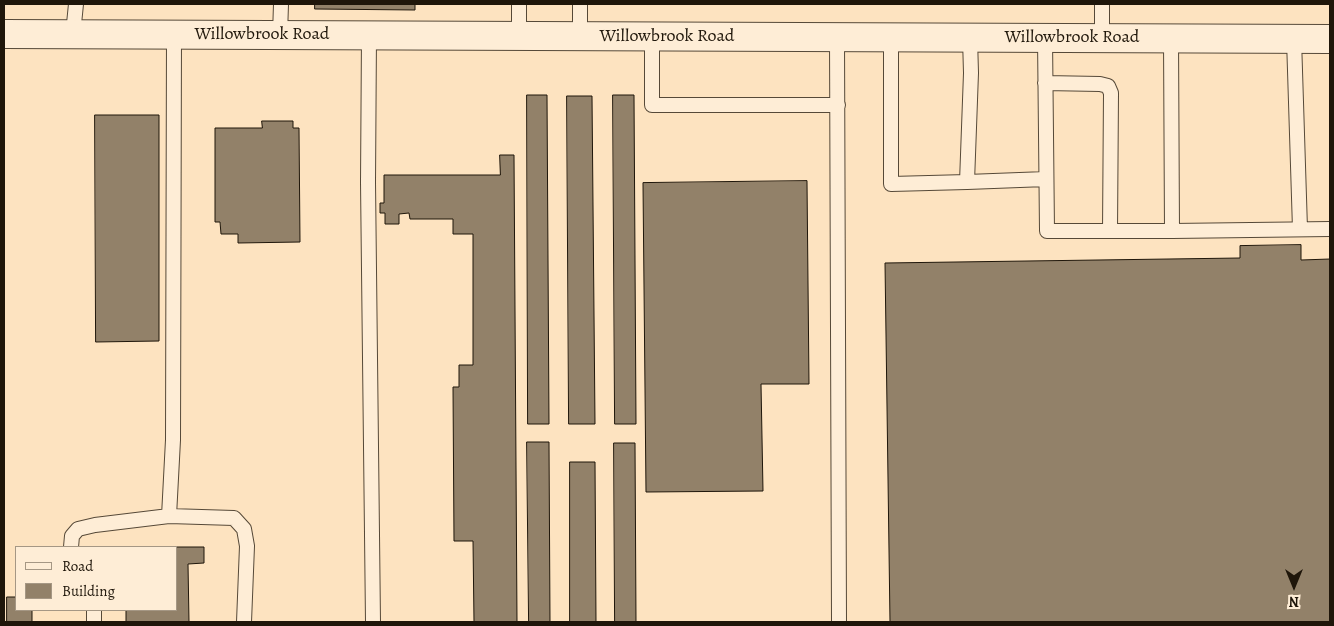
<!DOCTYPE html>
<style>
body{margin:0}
#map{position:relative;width:1334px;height:626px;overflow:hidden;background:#fde3c0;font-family:Alegreya,serif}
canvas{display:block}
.frame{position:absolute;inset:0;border:5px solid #1f160a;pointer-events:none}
.legend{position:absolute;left:15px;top:546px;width:162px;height:65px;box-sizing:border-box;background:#feedd6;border:1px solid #a59784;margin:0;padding:6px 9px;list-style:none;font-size:15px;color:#1f160a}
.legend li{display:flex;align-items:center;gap:10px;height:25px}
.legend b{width:25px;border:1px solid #a59784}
.north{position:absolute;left:1269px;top:561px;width:50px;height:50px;-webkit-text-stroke:4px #feedd6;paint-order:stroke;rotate:180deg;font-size:14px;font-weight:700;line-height:20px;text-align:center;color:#1f160a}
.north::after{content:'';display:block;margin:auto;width:18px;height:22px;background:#1f160a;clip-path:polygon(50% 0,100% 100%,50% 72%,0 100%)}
</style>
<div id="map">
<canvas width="1334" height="626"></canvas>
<div class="frame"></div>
<ul class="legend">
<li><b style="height:6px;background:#feedd6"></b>Road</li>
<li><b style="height:14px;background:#928169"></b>Building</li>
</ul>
<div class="north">N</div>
</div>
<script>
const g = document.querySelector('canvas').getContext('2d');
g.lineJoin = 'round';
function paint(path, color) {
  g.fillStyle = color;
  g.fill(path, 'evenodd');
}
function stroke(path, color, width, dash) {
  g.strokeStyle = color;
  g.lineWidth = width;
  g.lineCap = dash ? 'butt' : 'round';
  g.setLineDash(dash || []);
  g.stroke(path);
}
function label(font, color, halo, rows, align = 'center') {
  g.font = font + ' Alegreya,serif';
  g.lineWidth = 4.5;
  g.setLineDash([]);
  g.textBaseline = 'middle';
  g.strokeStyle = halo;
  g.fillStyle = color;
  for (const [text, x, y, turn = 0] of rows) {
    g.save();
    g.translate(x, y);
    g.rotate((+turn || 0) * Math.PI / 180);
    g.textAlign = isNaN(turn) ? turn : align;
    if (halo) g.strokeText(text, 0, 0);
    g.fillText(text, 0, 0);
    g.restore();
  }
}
const building = new Path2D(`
 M 315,4 L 415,4 L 415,10 L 315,9 Z
 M 527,95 L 547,95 L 549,424 L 528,424 Z
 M 613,95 L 634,95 L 636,424 L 615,424 Z
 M 567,96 L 592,96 L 595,424 L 569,424 Z
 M 95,115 L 159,115 L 159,341 L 96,342 Z
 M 262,121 L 293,121 L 293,128 L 299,128 L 300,242 L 238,243 L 238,234 L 221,234 L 220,222 L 215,222 L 215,128 L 262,128 Z
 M 500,155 L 514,155 L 517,622 L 474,622 L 473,541 L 454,541 L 453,387 L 459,387 L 459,365 L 473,365 L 473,234 L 453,234 L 453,219 L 410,219 L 409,213 L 399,214 L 399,224 L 385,224 L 385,213 L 380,213 L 380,203 L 384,203 L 384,175 L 500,175 Z
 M 807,181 L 809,384 L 761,384 L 763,491 L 646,492 L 643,183 Z
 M 1301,245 L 1301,260 L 1330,259 L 1330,622 L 890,622 L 885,263 L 1240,258 L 1240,246 Z
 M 527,442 L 549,442 L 550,622 L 529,622 Z
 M 614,443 L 635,443 L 636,622 L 615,622 Z
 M 570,462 L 595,462 L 596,622 L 570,622 Z
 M 176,547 L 204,547 L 204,563 L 188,564 L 189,622 L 126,622 L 126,610 L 176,610 Z
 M 7,597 L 16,597 L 16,610 L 32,610 L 32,622 L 7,622 Z`);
const lane = new Path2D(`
 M 73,34 L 76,4
 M 280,35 L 281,4
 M 369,35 L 368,182 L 373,622
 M 519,36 L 519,4
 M 580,36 L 580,4
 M 652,37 L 652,105 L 838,105
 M 837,37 L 839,622
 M 891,37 L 891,184 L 967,182 L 971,73 L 970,38
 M 1045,38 L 1047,231 L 1172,231 L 1330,229
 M 1102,39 L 1102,4
 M 1171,39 L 1172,231
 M 1294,39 L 1300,229
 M 1045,83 L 1100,84 L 1108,86 L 1111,93 L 1110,231
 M 967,182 L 1046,179
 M 169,516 L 173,440 L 174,34
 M 71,547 L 72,536 L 78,529 L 95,525 L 169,516 L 234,518 L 244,529 L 247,546 L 244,622
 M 94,610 L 94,622`);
const street = new Path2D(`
 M 4,34 L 1330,39`);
const streetNames = [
 ["Willowbrook Road",262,35],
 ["Willowbrook Road",667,37],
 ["Willowbrook Road",1072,38]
];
paint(building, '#928169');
stroke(building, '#1f160a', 1);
stroke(lane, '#564938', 16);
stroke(street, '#564938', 30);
stroke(lane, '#feedd6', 14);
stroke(street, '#feedd6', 28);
label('18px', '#1f160a', '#feedd6', streetNames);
</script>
